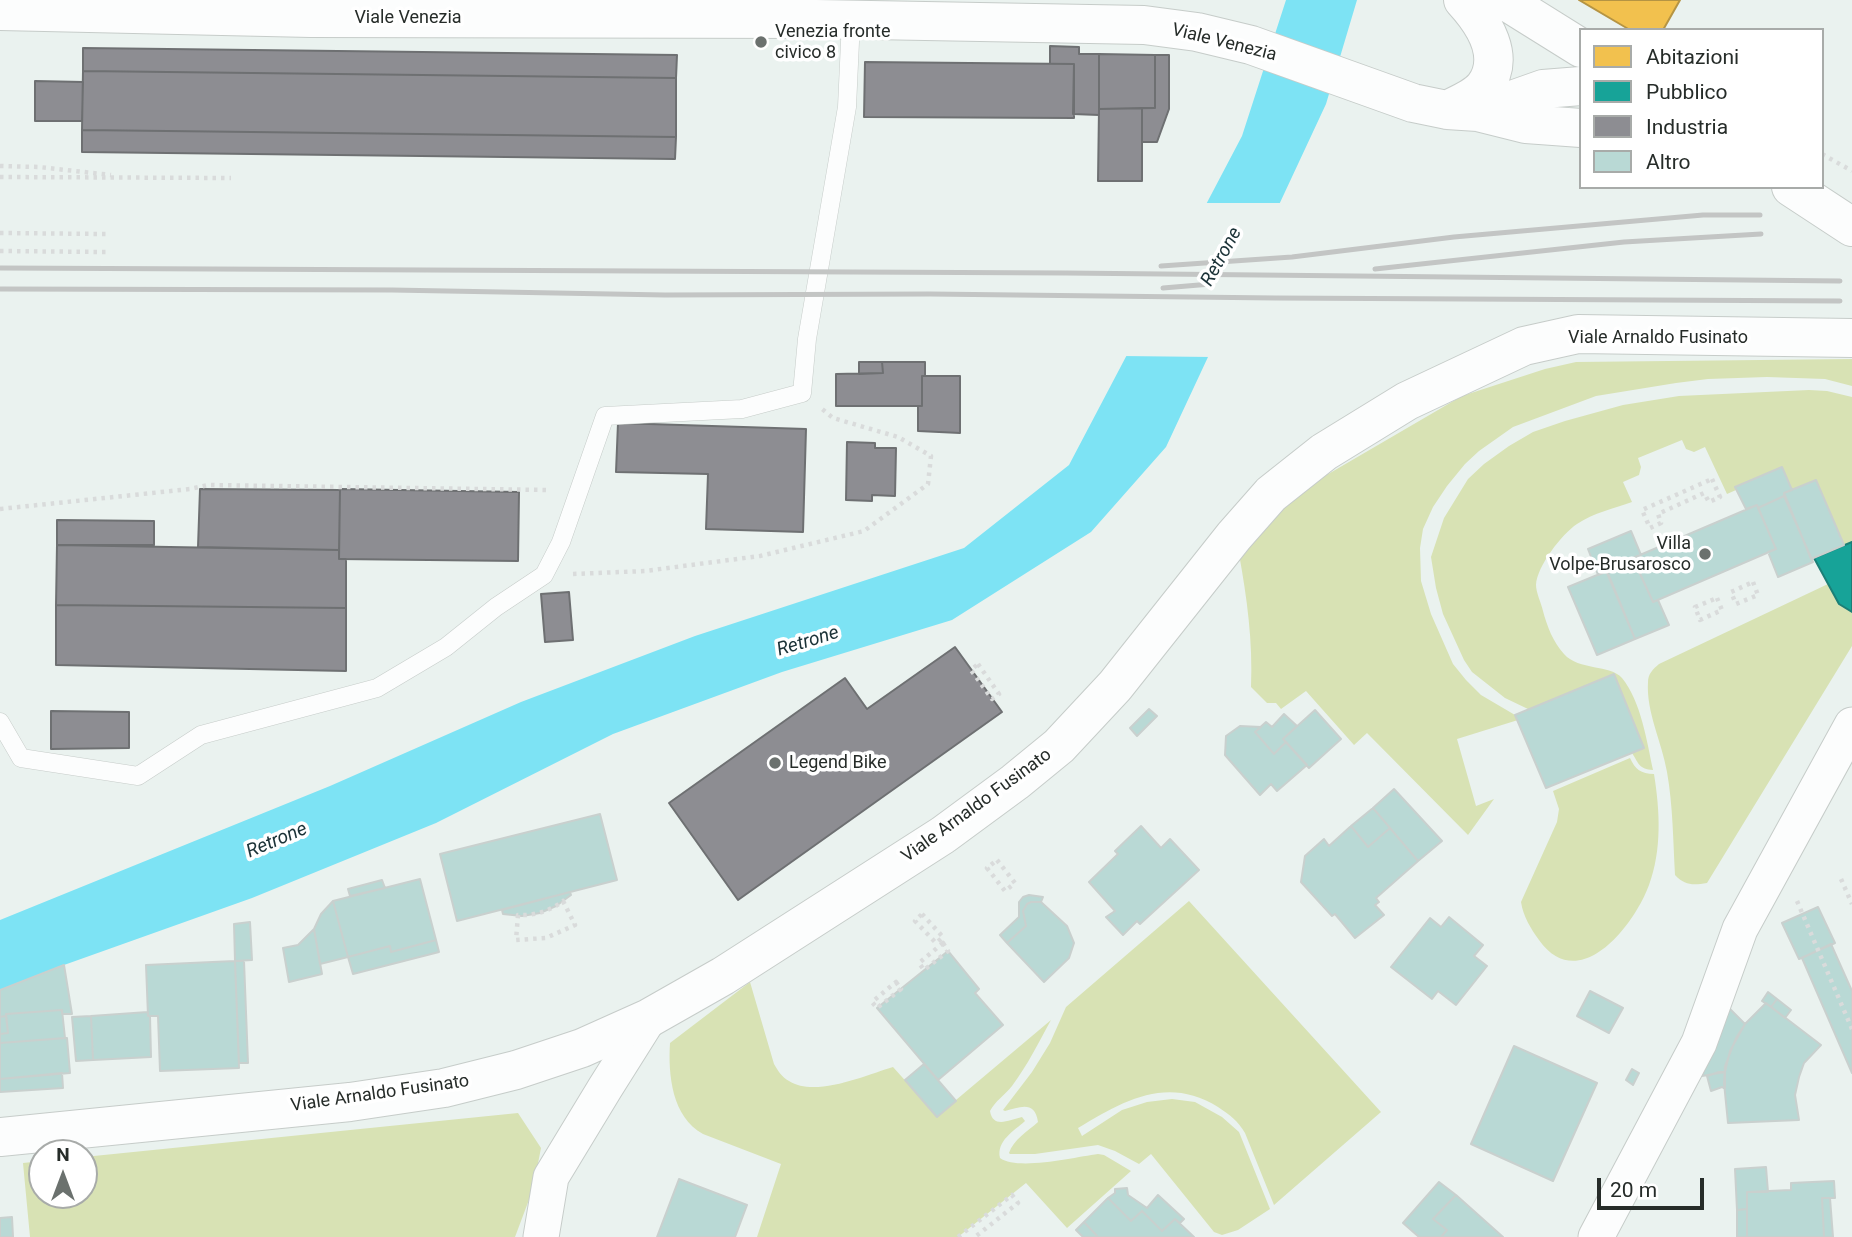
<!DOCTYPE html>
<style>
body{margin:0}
#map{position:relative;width:1852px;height:1237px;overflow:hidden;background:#eaf2ef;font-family:Roboto,sans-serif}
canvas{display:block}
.legend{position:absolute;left:1579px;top:28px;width:245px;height:161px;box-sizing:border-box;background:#fff;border:2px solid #a8aba9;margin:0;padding:9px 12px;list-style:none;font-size:21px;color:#262c29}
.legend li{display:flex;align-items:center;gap:14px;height:35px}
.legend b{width:35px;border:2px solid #a8aba9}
.north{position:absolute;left:28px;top:1139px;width:70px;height:70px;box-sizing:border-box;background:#fff;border:2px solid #a8aba9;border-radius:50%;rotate:0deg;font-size:19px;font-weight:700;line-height:28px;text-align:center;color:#262c29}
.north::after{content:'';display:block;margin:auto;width:24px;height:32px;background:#6b716e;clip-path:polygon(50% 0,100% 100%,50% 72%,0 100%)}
.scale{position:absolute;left:1597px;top:1178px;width:107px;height:32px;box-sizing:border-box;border:4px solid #262c29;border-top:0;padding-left:9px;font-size:21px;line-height:24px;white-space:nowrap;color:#262c29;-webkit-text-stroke:5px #fff;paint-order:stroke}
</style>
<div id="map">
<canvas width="1852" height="1237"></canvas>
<ul class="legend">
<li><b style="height:19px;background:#f2c14e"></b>Abitazioni</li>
<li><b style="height:19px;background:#17a398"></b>Pubblico</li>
<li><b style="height:19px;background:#8d8d92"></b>Industria</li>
<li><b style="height:19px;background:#b9d9d5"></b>Altro</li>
</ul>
<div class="north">N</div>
<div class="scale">20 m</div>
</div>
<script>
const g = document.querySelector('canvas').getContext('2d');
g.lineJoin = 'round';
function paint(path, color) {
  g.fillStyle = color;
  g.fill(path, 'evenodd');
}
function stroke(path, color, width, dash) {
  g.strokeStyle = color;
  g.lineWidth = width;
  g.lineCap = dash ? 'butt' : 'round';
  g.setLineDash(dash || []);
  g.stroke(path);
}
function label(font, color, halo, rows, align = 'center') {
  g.font = font + ' Roboto,sans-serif';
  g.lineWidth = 7;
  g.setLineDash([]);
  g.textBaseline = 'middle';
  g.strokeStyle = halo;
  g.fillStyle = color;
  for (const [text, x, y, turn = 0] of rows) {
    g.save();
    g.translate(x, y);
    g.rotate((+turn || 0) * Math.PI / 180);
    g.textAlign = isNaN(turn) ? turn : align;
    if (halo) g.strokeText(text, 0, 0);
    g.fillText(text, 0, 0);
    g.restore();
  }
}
const green = new Path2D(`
 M 1852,359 L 1852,386 L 1825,379 L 1767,377 L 1708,379 L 1676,383 L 1596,396 L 1513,427 L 1479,451 L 1465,464 L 1447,486 L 1433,507 L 1423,529 L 1420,548 L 1421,581 L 1431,614 L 1453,664 L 1466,680 L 1481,695 L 1515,715 L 1518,720 L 1457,739 L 1476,806 L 1494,799 L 1468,835 L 1367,733 L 1354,745 L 1306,691 L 1281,709 L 1276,703 L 1267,703 L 1251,687 C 1253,642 1247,598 1239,554 L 1282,501 L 1462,396 L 1545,369 L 1576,362 Z
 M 1809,390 L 1827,391 L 1852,397 L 1852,542 L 1844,545 L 1816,480 L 1792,490 L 1735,487 L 1736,490 L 1727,494 L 1705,447 L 1694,452 L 1686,449 L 1682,440 L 1638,458 L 1641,467 L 1639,475 L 1623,482 L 1632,502 C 1615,508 1593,513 1577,524 C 1562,534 1537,566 1536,585 C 1536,592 1541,603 1543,611 C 1547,626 1553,642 1564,654 C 1579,671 1610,664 1622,678 C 1641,701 1647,742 1653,770 C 1639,769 1639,764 1632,753 L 1644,748 L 1528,709 L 1505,698 L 1472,672 L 1464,660 L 1443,614 L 1436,588 L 1431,557 L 1444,518 L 1468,479 L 1484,464 L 1509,446 L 1533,432 L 1565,421 L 1623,405 L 1679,396 Z
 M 1828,584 L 1839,604 L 1852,612 L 1852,646 L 1707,883 C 1694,885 1685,886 1675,875 C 1673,841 1673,806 1667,772 C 1662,742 1646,712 1648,682 C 1648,674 1653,669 1659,664 Z
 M 1630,758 C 1635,769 1641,774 1654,774 C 1660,811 1662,850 1649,885 C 1634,926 1579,996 1539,940 C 1531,929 1523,916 1521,902 L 1557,822 L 1559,809 L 1553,791 Z
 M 1189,901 L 1381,1112 L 1274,1205 L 1245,1133 C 1238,1121 1230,1115 1218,1107 C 1167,1075 1123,1101 1078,1128 L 1082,1136 L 1122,1110 L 1147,1102 L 1172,1099 L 1195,1102 L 1222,1117 L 1239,1132 L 1270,1209 L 1238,1230 L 1222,1235 L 1214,1232 L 1151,1154 L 1139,1164 L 1115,1151 L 1098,1145 L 1035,1154 L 1010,1154 L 1009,1153 C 1013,1140 1028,1131 1038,1122 C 1035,1100 1020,1107 1005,1111 L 1003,1110 L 1032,1072 L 1050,1043 L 1066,1007 Z
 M 750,982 L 774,1064 C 778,1071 782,1077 789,1081 C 815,1098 866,1075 893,1067 L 937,1116 L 1051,1020 C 1039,1042 1027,1066 1012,1086 C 1005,1095 995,1101 990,1111 C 993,1129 1009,1120 1022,1117 L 1025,1121 C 1014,1131 996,1141 1000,1158 C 1018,1171 1075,1157 1098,1154 L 1104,1155 L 1131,1171 L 1067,1228 L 1026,1183 L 958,1237 L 757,1237 L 781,1164 L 703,1134 C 672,1117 668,1075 670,1043 Z
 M 518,1113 L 541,1148 L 533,1189 L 515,1237 L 30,1237 L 23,1163 L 42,1161 L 42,1195 L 84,1195 L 84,1157 Z`);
const water = new Path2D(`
 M 1286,0 L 1357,0 L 1326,104 L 1166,447 L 1091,532 L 952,620 L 782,672 L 613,734 L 436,823 L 252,898 L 64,965 L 0,992 L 0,920 L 330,786 L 521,702 L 695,636 L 964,548 L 1069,465 L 1242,136 Z`);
const pier = new Path2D(`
 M 1203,203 L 1284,203 L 1212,357 L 1122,356 Z`);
const homes = new Path2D(`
 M 1579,0 L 1680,0 L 1663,30 L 1630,30 Z`);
const public = new Path2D(`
 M 1852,542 L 1852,612 L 1839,604 L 1814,558 Z`);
const industry = new Path2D(`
 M 1050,46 L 1079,47 L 1079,54 L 1099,54 L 1099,115 L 1073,114 L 1074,64 L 1050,64 Z
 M 83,48 L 677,55 L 676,78 L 83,71 Z
 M 1099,54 L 1155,55 L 1155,108 L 1099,109 Z
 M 1155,55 L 1169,55 L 1169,109 L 1157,142 L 1142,142 L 1142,108 L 1155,108 Z
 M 865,62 L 1074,64 L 1074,118 L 864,117 Z
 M 83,71 L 676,78 L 676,137 L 82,130 Z
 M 35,81 L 83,82 L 82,121 L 35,121 Z
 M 1142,108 L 1142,181 L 1098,181 L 1099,109 Z
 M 82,130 L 676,137 L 675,159 L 82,152 Z
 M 859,362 L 882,362 L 883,373 L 859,374 Z
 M 882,362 L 925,362 L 925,376 L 922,376 L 922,406 L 836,406 L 836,374 L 883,373 Z
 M 922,376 L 960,376 L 960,433 L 918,431 L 918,406 L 922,406 Z
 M 618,423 L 806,429 L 803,532 L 706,529 L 708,474 L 616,472 Z
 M 847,442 L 875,443 L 875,448 L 896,448 L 895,496 L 872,495 L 872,501 L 846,500 Z
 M 200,489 L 340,490 L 339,550 L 198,547 Z
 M 340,489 L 519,492 L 518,561 L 339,559 Z
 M 57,520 L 154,521 L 154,545 L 57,545 Z
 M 57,545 L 339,550 L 339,559 L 346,559 L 346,608 L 56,605 Z
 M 569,592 L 573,640 L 545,642 L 541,594 Z
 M 56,605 L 346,608 L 346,671 L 56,665 Z
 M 955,647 L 1002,712 L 738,900 L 669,803 L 845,678 L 867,709 Z
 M 51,711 L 129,712 L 129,748 L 51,749 Z`);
const building = new Path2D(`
 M 1782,467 L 1792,490 L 1784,493 L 1784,496 L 1758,508 L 1757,505 L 1746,509 L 1735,487 Z
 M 1816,480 L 1844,545 L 1811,559 L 1784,493 Z
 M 1784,496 L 1813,562 L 1778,577 L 1768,552 L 1776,549 L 1758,508 Z
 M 1757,505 L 1776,549 L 1653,602 L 1633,558 Z
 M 1631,531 L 1641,555 L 1633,558 L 1634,561 L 1598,575 L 1588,549 Z
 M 1634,561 L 1653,602 L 1658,600 L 1669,625 L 1635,639 L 1607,573 Z
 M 1607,571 L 1635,639 L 1597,655 L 1568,587 Z
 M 1614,674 L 1644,748 L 1546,788 L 1515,715 Z
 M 1149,709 L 1157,716 L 1137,736 L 1130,728 Z
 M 1315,710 L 1341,739 L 1309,768 L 1283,739 Z
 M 1284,714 L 1297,726 L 1283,739 L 1286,742 L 1274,754 L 1255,732 L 1266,722 L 1272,727 Z
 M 1240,726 L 1261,727 L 1255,732 L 1274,754 L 1286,742 L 1307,765 L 1277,791 L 1271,784 L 1260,795 L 1225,755 L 1226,736 Z
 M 1394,789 L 1442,841 L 1418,861 L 1373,808 Z
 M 1373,808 L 1390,828 L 1368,847 L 1351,826 Z
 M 600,814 L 617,880 L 457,921 L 440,854 Z
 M 1141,826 L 1161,848 L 1170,839 L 1199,870 L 1140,924 L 1137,921 L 1123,935 L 1106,917 L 1115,911 L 1089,882 L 1118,854 L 1115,851 Z
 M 1351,826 L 1368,847 L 1390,828 L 1418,861 L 1376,898 L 1379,902 L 1375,905 L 1384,915 L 1355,938 L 1335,914 L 1332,916 L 1301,882 L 1305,856 L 1324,839 L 1329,846 Z
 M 420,879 L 436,940 L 391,952 L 390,946 L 348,957 L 333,901 Z
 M 382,880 L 385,888 L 350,896 L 348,889 Z
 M 570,892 L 571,895 L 556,906 L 540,913 L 522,916 L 503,914 L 502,910 Z
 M 1029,895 L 1043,897 L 1041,902 L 1031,902 L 1027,904 L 1023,911 L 1026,926 L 1007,943 L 1000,935 L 1019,917 L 1019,902 L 1023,897 Z
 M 333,901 L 348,957 L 320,964 L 314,929 L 321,914 Z
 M 1031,902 L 1041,902 L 1067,926 L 1074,943 L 1069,958 L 1044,982 L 1007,943 L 1026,926 L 1023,911 L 1027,904 Z
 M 1818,907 L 1835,943 L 1799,959 L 1782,923 Z
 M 1449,917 L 1483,945 L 1474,956 L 1487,966 L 1456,1005 L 1438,991 L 1432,999 L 1391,967 L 1430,918 L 1441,927 Z
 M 250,922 L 252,960 L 235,961 L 234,924 Z
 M 314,929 L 322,974 L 289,982 L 283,948 L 298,945 Z
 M 436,940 L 439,952 L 353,974 L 348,957 L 390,946 L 391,952 Z
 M 1831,944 L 1852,991 L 1852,1073 L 1802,958 Z
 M 948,951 L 979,989 L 975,993 L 1003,1025 L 938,1080 L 877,1008 Z
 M 235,961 L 244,961 L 248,1063 L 239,1063 Z
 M 235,961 L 239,1068 L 160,1071 L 158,1016 L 148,1016 L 146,965 Z
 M 64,965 L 72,1014 L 62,1014 L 62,1010 L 6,1014 L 6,1016 L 0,1017 L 0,990 Z
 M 1590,991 L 1623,1008 L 1609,1033 L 1577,1016 Z
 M 1768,992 L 1777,999 L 1771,1007 L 1762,1001 Z
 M 1777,999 L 1791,1010 L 1785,1018 L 1771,1007 Z
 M 1766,1003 L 1821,1045 L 1804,1063 L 1799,1077 L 1795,1095 L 1799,1120 L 1728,1123 L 1724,1083 L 1725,1066 L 1736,1038 L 1745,1024 Z
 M 1726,1005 L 1745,1024 L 1730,1051 L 1725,1072 L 1702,1076 Z
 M 62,1010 L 65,1038 L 0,1043 L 0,1034 L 8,1033 L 6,1014 Z
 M 148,1012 L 148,1016 L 150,1016 L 151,1057 L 93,1060 L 91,1016 Z
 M 6,1016 L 8,1033 L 0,1034 L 0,1017 Z
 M 91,1016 L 93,1060 L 76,1061 L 72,1017 Z
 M 67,1038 L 70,1073 L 0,1079 L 0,1043 Z
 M 1514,1046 L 1597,1083 L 1553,1181 L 1471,1144 Z
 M 924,1064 L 956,1101 L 937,1117 L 905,1080 Z
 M 1632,1069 L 1639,1073 L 1633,1085 L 1626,1080 Z
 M 1719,1072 L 1725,1072 L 1725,1089 L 1722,1087 L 1711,1091 L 1707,1076 Z
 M 62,1073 L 63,1088 L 0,1092 L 0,1079 Z
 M 1766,1167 L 1768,1192 L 1747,1192 L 1747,1209 L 1737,1210 L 1735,1169 Z
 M 679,1179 L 747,1205 L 735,1237 L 657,1237 Z
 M 1834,1181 L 1835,1198 L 1822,1198 L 1824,1237 L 1747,1237 L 1747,1192 L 1791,1190 L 1791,1183 Z
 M 1439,1182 L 1456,1195 L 1433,1219 L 1447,1230 L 1441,1237 L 1419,1237 L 1403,1223 Z
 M 1127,1188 L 1128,1195 L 1147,1208 L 1158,1195 L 1184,1219 L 1180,1223 L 1175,1219 L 1162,1231 L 1142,1211 L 1131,1221 L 1108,1198 L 1115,1193 L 1115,1189 Z
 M 1456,1195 L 1503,1237 L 1441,1237 L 1447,1230 L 1433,1219 Z
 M 1108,1198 L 1131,1221 L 1142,1211 L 1162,1231 L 1175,1219 L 1194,1237 L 1098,1237 L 1084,1222 Z
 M 1822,1198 L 1830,1198 L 1833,1237 L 1824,1237 Z
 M 1747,1209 L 1747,1237 L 1737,1237 L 1737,1210 Z
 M 12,1217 L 13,1237 L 0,1237 L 0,1218 Z
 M 1084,1222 L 1098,1237 L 1083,1237 L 1076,1230 Z`);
const path = new Path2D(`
 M 1822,154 L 1852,171
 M 0,166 L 39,167 L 111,175
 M 0,177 L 231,178
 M 0,233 L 106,234
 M 0,251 L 106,252
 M 1712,479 L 1720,497 L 1709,502 L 1704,493 L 1658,514 L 1661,523 L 1650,528 L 1642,510 Z
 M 0,509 L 190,489 L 208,485 L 551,490
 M 573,574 L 645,571 L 760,556 L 864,531 L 928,484 L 931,456 L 898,437 L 833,418 L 822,409
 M 1753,582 L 1758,595 L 1736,604 L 1731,592 Z
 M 1717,598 L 1722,610 L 1700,620 L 1695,607 Z
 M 978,664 L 999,694 L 992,699 L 971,670 Z
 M 997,860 L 1015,883 L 1005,891 L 987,868 Z
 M 1841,879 L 1852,904
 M 563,901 L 575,925 L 546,938 L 516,940 L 518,915 C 534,916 550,911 563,901 Z
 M 1797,901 L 1852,1029
 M 922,914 L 943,937 L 936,943 L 915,921 Z
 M 943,943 L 948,951 L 924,970 L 919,963 Z
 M 896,982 L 901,989 L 877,1008 L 872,1002 Z
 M 958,1237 L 1012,1195 L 1018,1203 L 975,1237`);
const lane = new Path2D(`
 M 0,722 L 21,758 L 138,776 L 201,735 L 377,688 L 446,647 L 496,607 L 544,575 L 561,542 L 605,416 L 742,409 L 802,393 L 807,339 L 847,107 L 851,20`);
const street = new Path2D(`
 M 541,1237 L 551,1177 L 605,1088 L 649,1018
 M 1596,1237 L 1699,1043 L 1740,929 L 1852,725`);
const secondary = new Path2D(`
 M 1504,0 L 1581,48
 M 0,11 L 311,18 L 816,19 L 1144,25 L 1197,32 L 1251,45 L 1413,103 L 1447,110 L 1478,112 L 1526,124 L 1581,128
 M 1447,110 C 1459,104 1475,98 1484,87 C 1507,57 1484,23 1463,0
 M 1478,112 L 1543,89 L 1581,86
 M 1791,187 L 1852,227
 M 0,1137 L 350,1102 L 444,1088 L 516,1070 L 582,1048 L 649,1018 L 723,976 L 943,835 L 1015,782 L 1059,746 L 1115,686 L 1234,536 L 1271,494 L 1324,452 L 1407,401 L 1524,346 L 1578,334 L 1852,338`);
const rail = new Path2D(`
 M 1161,266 L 1292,257 L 1454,237 L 1703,215 L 1760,215
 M 0,268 L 1066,273 L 1840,281
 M 1375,269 L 1624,242 L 1761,234
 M 1163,288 L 1211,284
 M 0,289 L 392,290 L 665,295 L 930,294 L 1276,298 L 1840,301`);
const markers = [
 [761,42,7,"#6b716e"],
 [1705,554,7,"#6b716e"],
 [775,763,7,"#6b716e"]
];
const streetNames = [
 ["Viale Venezia",408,18],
 ["Viale Venezia",1224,43,14],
 ["Viale Arnaldo Fusinato",1658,338],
 ["Viale Arnaldo Fusinato",977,806,-36],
 ["Viale Arnaldo Fusinato",380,1094,-8]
];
const poiNames = [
 ["Venezia fronte",775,32],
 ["civico 8",775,53],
 ["Villa",1691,544,"right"],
 ["Volpe-Brusarosco",1691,565,"right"],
 ["Legend Bike",789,763]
];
const waterNames = [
 ["Retrone",1222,257,-61],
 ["Retrone",808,642,-17],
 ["Retrone",277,841,-23]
];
paint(green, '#d8e2b4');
paint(water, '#7de3f4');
paint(pier, '#eaf2ef');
paint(homes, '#f2c14e');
stroke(homes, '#b59443', 2);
paint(public, '#17a398');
stroke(public, '#1c7f77', 2);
paint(industry, '#8d8d92');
stroke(industry, '#6e7072', 2);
paint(building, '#b9d9d5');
stroke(building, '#c9d0ce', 2);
stroke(lane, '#c6ccc9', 19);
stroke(street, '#c6ccc9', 37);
stroke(secondary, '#c6ccc9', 40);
stroke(path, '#d9dbdb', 4.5, [3.5, 5]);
stroke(lane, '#fcfdfd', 18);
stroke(street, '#fcfdfd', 35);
stroke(secondary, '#fcfdfd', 38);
stroke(rail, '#c3c5c4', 5);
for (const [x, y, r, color] of markers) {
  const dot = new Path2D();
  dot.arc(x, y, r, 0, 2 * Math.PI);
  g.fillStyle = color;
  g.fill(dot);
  stroke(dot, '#fff', 2.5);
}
label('18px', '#262c29', '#fff', streetNames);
label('18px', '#262c29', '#fff', poiNames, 'left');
label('italic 19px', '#1b3237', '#fff', waterNames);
</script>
